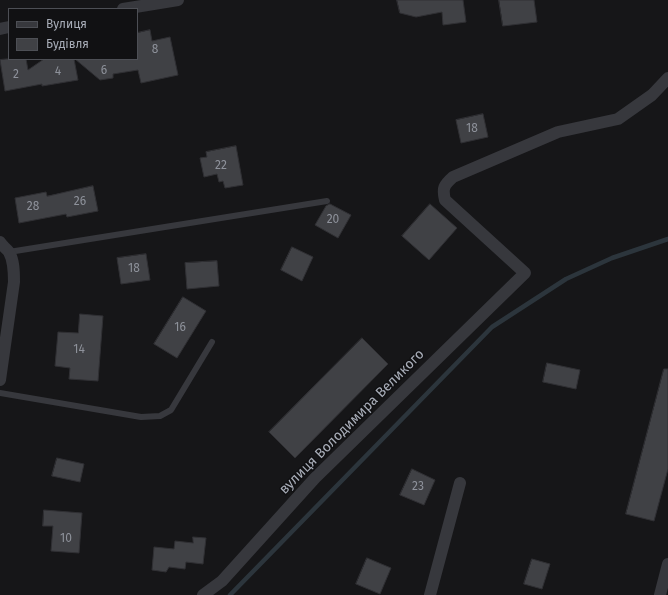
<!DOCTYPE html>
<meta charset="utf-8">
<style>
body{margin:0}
#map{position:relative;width:668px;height:595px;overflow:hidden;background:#161618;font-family:"Fira Sans",sans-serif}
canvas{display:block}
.legend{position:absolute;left:8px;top:8px;width:130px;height:52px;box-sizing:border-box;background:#111113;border:1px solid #4d4f55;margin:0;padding:5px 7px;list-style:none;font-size:12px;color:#a8adb8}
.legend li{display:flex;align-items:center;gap:8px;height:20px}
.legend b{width:20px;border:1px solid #4d4f55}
</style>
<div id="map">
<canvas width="668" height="595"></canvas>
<ul class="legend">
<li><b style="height:5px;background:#37383d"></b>Вулиця</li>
<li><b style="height:11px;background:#404145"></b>Будівля</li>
</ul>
</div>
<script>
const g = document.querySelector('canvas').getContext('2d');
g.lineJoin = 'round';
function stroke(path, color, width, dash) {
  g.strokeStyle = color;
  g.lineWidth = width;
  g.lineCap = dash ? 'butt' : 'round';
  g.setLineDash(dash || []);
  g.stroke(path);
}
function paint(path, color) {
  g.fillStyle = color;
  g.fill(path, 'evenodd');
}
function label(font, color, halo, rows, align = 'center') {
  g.font = font + ' "Fira Sans",sans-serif';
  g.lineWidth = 3;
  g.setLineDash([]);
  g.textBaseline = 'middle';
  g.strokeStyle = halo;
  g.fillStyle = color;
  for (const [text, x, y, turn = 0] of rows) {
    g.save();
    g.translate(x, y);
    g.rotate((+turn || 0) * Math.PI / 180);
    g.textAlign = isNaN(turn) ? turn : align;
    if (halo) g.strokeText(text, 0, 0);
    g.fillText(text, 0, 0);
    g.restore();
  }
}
const stream = new Path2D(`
 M 230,595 L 492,327 L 566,279 L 612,258 L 668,239`);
const building = new Path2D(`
 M 397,0 L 463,0 L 466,22 L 443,25 L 442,12 L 416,17 L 400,13 Z
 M 499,0 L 534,0 L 537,22 L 503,26 Z
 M 150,30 L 152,41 L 170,37 L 178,75 L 141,83 L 138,70 L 113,74 L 113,78 L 100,80 L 75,59 L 137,59 L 137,33 Z
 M 6,59 L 26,59 L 28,70 L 44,59 L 74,59 L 78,80 L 42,86 L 42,84 L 5,91 L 0,60 Z
 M 483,114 L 488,137 L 461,143 L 456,120 Z
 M 236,146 L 243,185 L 225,188 L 223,181 L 219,182 L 217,174 L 204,177 L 200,158 L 207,157 L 206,152 Z
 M 93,186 L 98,211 L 67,217 L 66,214 L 19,223 L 15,198 L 46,192 L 47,196 Z
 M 330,204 L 351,215 L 338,238 L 315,225 L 326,206 Z
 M 430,204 L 457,228 L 429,260 L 402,236 Z
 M 292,247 L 313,257 L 302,281 L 281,270 Z
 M 146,254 L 150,280 L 121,284 L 117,258 Z
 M 217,261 L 219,286 L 187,289 L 185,263 Z
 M 183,297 L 206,311 L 177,358 L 154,344 Z
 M 80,314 L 103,316 L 98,381 L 69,379 L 70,368 L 55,366 L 58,332 L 78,333 Z
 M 362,338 L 388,364 L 295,458 L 269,432 Z
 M 547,363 L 580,370 L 576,389 L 543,382 Z
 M 664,369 L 668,369 L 668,469 L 654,521 L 626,514 Z
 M 57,458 L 84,464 L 80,482 L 52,476 Z
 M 412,469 L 435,480 L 424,505 L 400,495 Z
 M 44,510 L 82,513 L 79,553 L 51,551 L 53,526 L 43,526 Z
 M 193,537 L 206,538 L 203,564 L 186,562 L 185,569 L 169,567 L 166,572 L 152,570 L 154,547 L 174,549 L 175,541 L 193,543 Z
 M 367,558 L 391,568 L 380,594 L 356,584 Z
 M 532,559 L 550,564 L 542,589 L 524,584 Z`);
const service = new Path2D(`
 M 9,252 L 327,201
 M 0,393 L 141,417 L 160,416 L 171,410 L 212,342`);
const minor = new Path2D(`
 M 123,9 L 178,0
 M 0,29 L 9,27
 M 0,242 C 2,246 6,248 9,252 C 14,261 14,272 14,282 L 0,380
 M 203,595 L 222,581 L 315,478 L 525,273 L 445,200 C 442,188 444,185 453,177 L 558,132 L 618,119 L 652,95 L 668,78
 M 430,595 L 460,483
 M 660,595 L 668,564`);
const numberNames = [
 ["8",155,50],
 ["6",104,71],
 ["4",58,72],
 ["2",16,75],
 ["18",472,129],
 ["22",221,166],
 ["26",80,202],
 ["28",33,207],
 ["20",333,220],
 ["18",134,269],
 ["16",180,328],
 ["14",79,350],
 ["23",418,487],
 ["10",66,539]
];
const streetNames = [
 ["вулиця Володимира Великого",352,422,-45]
];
stroke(stream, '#2c353c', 4.5);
paint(building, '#404145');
stroke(building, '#303034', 1);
stroke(service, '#37383d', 6);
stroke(minor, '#37383d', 12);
label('12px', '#8e929b', null, numberNames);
label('14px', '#a8adb8', '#111113', streetNames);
</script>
